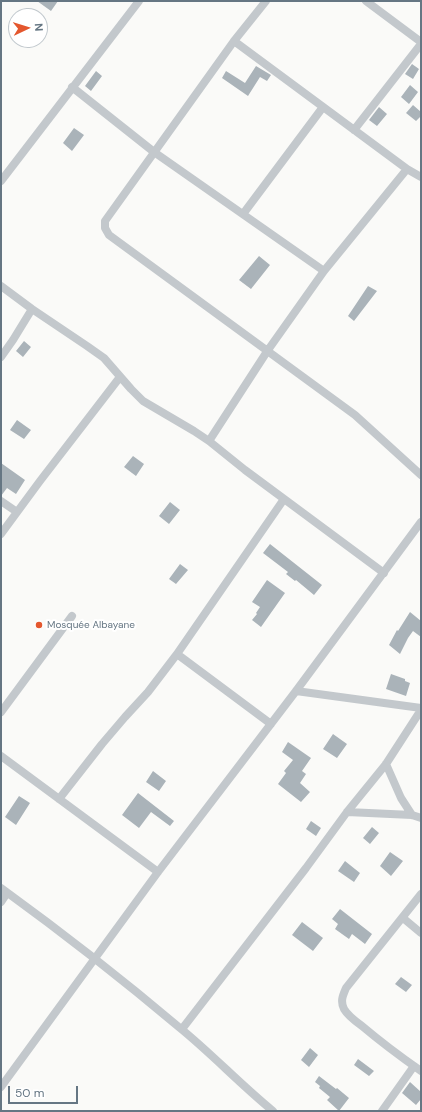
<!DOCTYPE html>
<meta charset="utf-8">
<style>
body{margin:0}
#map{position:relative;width:422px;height:1112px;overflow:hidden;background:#fafaf8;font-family:"DM Sans",sans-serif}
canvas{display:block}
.frame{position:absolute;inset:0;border:2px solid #657683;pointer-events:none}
.north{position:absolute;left:8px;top:8px;width:40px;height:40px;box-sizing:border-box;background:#fff;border:1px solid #c1c8cd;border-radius:50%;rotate:86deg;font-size:11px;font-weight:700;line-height:16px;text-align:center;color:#657683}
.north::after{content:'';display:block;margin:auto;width:14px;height:18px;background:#e4572e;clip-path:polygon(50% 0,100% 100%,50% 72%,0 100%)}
.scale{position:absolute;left:8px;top:1086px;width:70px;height:18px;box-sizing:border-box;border:2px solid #657683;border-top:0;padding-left:5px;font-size:12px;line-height:14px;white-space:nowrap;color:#657683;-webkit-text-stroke:3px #fff;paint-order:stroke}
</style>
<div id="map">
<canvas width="422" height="1112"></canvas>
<div class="frame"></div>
<div class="north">N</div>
<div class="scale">50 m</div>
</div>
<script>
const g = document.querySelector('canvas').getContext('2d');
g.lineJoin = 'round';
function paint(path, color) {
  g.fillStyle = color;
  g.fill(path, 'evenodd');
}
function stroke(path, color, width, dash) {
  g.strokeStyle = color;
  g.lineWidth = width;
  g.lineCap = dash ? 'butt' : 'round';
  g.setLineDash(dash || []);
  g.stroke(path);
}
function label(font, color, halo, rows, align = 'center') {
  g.font = font + ' "DM Sans",sans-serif';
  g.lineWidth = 4;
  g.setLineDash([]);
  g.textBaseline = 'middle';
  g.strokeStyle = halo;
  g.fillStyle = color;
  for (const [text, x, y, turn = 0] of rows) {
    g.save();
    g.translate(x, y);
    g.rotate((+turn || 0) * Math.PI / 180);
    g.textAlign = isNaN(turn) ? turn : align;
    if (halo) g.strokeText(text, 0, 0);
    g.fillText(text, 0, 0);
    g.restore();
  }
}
const building = new Path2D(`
 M 37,1 L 58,1 L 51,11 Z
 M 412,64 L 419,69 L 413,79 L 405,74 Z
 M 256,66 L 271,75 L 267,81 L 260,77 L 248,96 L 222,78 L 226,71 L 245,83 Z
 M 96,71 L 102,76 L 91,91 L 85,86 Z
 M 410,85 L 418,92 L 409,104 L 401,97 Z
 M 413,105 L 421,112 L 421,116 L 416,121 L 406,113 Z
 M 379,107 L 387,114 L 377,126 L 369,120 Z
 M 74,128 L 84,135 L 72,151 L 63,143 Z
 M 259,256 L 270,265 L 251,289 L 239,280 Z
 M 368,286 L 377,291 L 354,321 L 348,316 Z
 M 24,341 L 31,347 L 23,357 L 16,351 Z
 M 17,420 L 31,430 L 24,439 L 10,430 Z
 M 133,456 L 144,464 L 136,476 L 124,467 Z
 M 1,463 L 25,480 L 16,494 L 7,488 L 1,496 Z
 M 170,502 L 180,510 L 169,524 L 159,516 Z
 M 270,544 L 322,585 L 314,595 L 296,580 L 295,581 L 286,574 L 288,572 L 263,553 Z
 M 180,564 L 188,570 L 176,584 L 169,579 Z
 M 267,580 L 285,593 L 261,627 L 252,620 L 257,614 L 256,613 L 260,607 L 252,602 Z
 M 410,612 L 421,621 L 421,637 L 413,631 L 408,638 L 400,654 L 389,645 L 397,630 L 398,631 Z
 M 391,674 L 405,679 L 405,681 L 410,683 L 406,696 L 386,689 Z
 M 333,734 L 347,744 L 337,758 L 323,749 Z
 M 288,742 L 311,758 L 302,771 L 306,774 L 300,783 L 310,792 L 301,802 L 278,784 L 286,773 L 284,771 L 293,760 L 282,752 Z
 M 153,771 L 166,781 L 159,791 L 146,782 Z
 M 138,793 L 174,821 L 170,826 L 151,812 L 139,828 L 122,815 Z
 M 19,796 L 30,803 L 16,825 L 5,817 Z
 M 311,821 L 321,828 L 316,836 L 306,829 Z
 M 372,827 L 379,833 L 370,844 L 363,838 Z
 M 390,852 L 403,861 L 391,876 L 380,866 Z
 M 345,861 L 360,873 L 354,882 L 338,871 Z
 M 340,909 L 372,934 L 365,944 L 352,934 L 349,939 L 335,929 L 338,924 L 332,919 Z
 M 302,922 L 323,938 L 313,951 L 292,935 Z
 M 401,977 L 412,985 L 406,992 L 395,984 Z
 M 310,1048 L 318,1055 L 309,1067 L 301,1060 Z
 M 358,1059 L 374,1071 L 369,1076 L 354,1065 Z
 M 319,1076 L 336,1089 L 337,1088 L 349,1098 L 339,1111 L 327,1100 L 330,1097 L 319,1088 L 320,1086 L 315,1082 Z
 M 410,1082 L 421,1092 L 421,1099 L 416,1105 L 402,1093 Z`);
const street = new Path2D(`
 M 266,1 L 234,41 L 105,221 L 105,228 L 109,235 L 355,415 L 421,475
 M 366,1 L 421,42
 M 234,41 L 407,169 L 421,177
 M 72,87 L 154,152 L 324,271
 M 354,130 L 421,44
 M 1,181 L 139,1
 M 243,214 L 323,107
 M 1,286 L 32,309 L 87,346 L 104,358 L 131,389 L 143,401 L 194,431 L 209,441 L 245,470 L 384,573
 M 1,357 L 13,340 L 32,309
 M 209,441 L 268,350 L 324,271 L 407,169
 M 1,501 L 17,512
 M 1,534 L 40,481 L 120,377
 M 177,654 L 271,724
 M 296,691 L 421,708
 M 1,712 L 72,616
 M 1,756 L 158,872
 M 386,764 L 401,798 L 412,815
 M 59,799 L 102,744 L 125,717 L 148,692 L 177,654 L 284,499
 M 347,812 L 412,815 L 421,818
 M 1,888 C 63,933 122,979 180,1028 C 212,1054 241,1085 273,1111
 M 421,894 L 346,988 C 343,995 340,1001 344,1009 C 348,1016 355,1021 362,1026 C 381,1042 401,1057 421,1071
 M 1,902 L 7,893
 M 403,918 L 421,933
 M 182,1029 L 306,868 L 347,812 L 386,764 L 421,710
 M 1,1087 L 158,872 L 296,691 L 421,522
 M 382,1111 L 414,1066`);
const markers = [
 [39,625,4,"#e4572e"]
];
const poiNames = [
 ["Mosquée Albayane",47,625]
];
paint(building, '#aab3b9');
stroke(street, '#c3c8cc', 8);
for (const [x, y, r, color] of markers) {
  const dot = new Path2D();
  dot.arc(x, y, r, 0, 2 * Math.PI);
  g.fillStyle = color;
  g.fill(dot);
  stroke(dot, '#fff', 1.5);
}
label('10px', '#657683', '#fff', poiNames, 'left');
</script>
